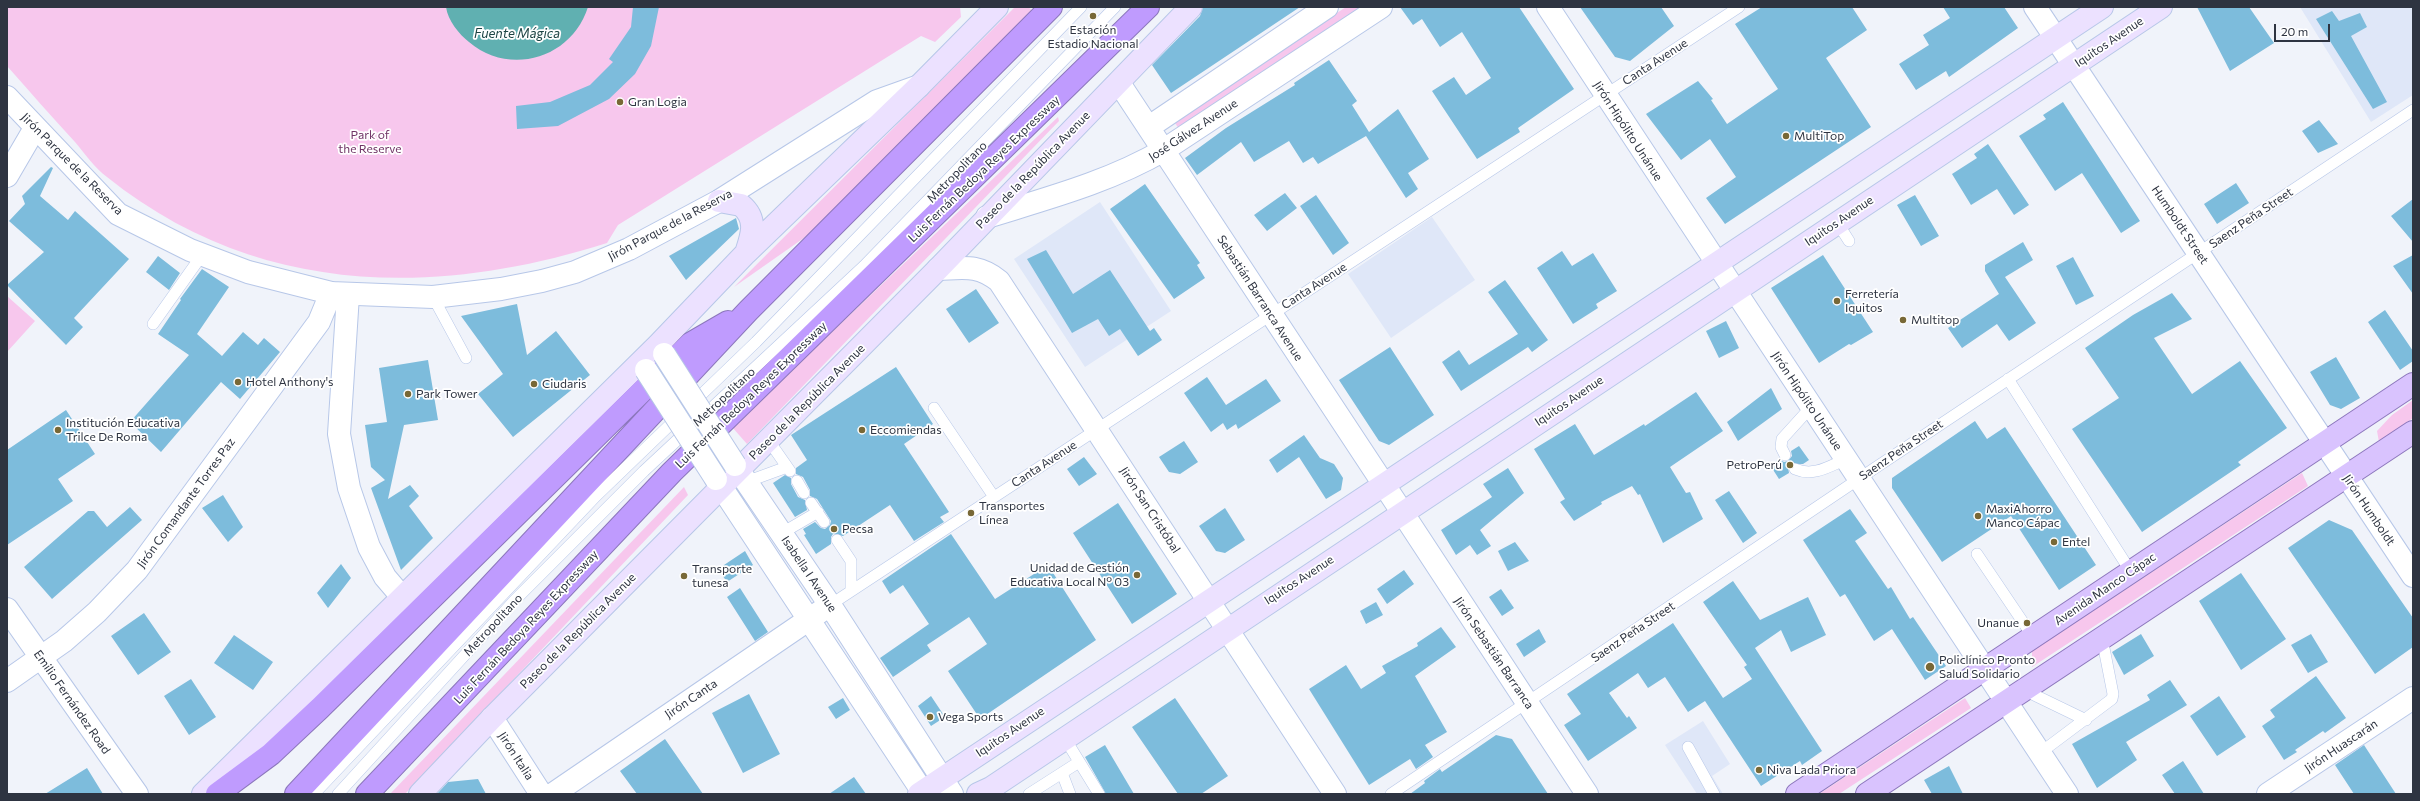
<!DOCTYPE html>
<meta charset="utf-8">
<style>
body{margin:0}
#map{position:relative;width:2420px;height:801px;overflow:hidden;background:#f0f3fa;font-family:Commissioner,sans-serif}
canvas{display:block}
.frame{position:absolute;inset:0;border:8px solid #2e3441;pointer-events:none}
.scale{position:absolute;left:2274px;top:24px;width:56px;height:18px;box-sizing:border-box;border:2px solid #2e3441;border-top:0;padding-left:5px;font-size:12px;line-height:14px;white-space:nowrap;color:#2e3441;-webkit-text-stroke:3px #fff;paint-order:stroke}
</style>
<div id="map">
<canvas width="2420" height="801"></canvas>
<div class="frame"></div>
<div class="scale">20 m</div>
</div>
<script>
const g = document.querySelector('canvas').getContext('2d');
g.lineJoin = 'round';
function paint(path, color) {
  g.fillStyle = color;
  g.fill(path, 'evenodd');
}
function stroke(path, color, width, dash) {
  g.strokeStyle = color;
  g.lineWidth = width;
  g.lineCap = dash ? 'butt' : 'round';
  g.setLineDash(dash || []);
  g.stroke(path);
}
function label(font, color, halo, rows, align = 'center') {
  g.font = font + ' Commissioner,sans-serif';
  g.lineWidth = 3.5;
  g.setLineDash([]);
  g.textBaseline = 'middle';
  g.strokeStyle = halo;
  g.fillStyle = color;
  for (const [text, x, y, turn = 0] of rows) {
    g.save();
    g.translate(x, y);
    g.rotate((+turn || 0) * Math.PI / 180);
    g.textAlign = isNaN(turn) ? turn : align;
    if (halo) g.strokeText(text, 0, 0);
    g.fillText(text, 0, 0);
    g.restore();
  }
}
const built = new Path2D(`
 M 2300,7 L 2413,7 L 2413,95 L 2371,122 Z
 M 1100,202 L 1171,311 L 1085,367 L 1014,259 Z
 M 1432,217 L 1475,280 L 1391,338 L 1348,274 Z
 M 1703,721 L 1730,764 L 1712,776 L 1723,794 L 1697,794 L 1665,745 Z`);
const green = new Path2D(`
 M 7,7 L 960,7 L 961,17 L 935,42 L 921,36 L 618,225 L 607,243 C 434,298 255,296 107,177 C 95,168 85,154 75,142 C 52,117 30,92 7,66 Z
 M 1015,7 L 1028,7 L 1033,11 L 821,226 L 734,287 Z
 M 1346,7 L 1365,7 L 1179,129 L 1173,120 Z
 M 1058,117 L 1059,121 L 747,444 L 732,427 Z
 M 7,296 L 35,321 L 7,352 Z
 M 2413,400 L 2413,418 L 2379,442 L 2377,431 L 2392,415 Z
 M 2302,473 L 2308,486 L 2032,667 L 2032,651 Z
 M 684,487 L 688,495 L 405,794 L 390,794 Z
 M 1965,698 L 1971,708 L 1839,794 L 1819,794 Z`);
const water = new Path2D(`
 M 446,7 L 588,7 C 572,58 510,77 469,42 C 459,34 448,21 446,7 Z`);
const building = new Path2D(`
 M 633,7 L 659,7 L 651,46 L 635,74 L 609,99 L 558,126 L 517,129 L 516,106 L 550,102 L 590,85 L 613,62 L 609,59 L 631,27 Z
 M 1203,7 L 1300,7 L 1171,93 L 1152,65 L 1200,16 Z
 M 1400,7 L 1519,7 L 1574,89 L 1518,128 L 1520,132 L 1477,159 L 1432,91 L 1454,77 L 1466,95 L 1491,78 L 1462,32 L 1440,47 L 1422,19 L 1413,25 Z
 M 1580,7 L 1661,7 L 1674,26 L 1630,61 L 1615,57 Z
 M 1762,7 L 1852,7 L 1867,30 L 1826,58 L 1871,127 L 1725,224 L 1706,198 L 1736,177 L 1710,139 L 1681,160 L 1646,114 L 1698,81 L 1713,99 L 1711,100 L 1727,124 L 1778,89 L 1735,24 Z
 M 1943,7 L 2004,7 L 2018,28 L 1949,77 L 1946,71 L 1916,90 L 1899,64 L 1929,45 L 1923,35 L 1950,18 Z
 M 2197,7 L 2249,7 L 2274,43 L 2230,71 Z
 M 2332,11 L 2339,21 L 2360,13 L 2367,27 L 2351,36 L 2387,102 L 2373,109 L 2316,19 Z
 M 1329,60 L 1357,101 L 1352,105 L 1369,132 L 1398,109 L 1429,159 L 1408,173 L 1418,189 L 1406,198 L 1366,136 L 1318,164 L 1313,157 L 1303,163 L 1289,141 L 1254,162 L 1241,142 L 1197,175 L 1185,158 L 1226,128 L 1295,85 L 1294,83 Z
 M 2063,102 L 2140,221 L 2121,233 L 2082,173 L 2055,191 L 2019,136 L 2046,119 L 2043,115 Z
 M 2319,120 L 2338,144 L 2318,153 L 2302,131 Z
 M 1988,144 L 2029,205 L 2014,215 L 1997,189 L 1971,205 L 1952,174 L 1977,158 L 1974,154 Z
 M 51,167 L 53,168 L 40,196 L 68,220 L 75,211 L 129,259 L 74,318 L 83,327 L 66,345 L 7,285 L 44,252 L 9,221 L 25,204 L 22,196 Z
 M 2236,183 L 2249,203 L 2217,224 L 2204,204 Z
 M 1145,184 L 1200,263 L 1197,265 L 1205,278 L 1174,299 L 1110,209 Z
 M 1285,193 L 1297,208 L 1267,231 L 1254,215 Z
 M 1316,195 L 1349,243 L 1333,255 L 1300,206 Z
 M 1915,195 L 1939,236 L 1921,246 L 1897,205 Z
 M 2413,199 L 2413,242 L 2391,216 Z
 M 736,218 L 739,229 L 686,280 L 669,256 Z
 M 2023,242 L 2033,260 L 2005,277 L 2036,323 L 2009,341 L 1997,324 L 1962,348 L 1948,328 L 1999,294 L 1985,271 L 1985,265 Z
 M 1046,250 L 1073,294 L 1110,270 L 1150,331 L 1154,328 L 1162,340 L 1138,356 L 1120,329 L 1109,336 L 1098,319 L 1072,333 L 1027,259 Z
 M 1562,251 L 1572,266 L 1593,253 L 1617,291 L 1596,304 L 1598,308 L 1573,324 L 1537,268 Z
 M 1823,255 L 1873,332 L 1851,345 L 1849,344 L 1819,363 L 1771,288 Z
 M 2413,255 L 2413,294 L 2393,266 Z
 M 158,256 L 180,273 L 169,290 L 146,272 Z
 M 2073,257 L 2094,296 L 2076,305 L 2056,266 Z
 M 202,269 L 229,287 L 197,334 L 222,356 L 243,332 L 258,345 L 264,338 L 280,352 L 240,399 L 221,382 L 161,452 L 130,422 L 189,355 L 158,334 L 181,300 L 180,299 Z
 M 1505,280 L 1548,340 L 1532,352 L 1528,347 L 1461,391 L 1442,362 L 1459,350 L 1469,365 L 1518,334 L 1488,292 Z
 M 976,289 L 999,323 L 969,343 L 946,309 Z
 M 2172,293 L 2192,319 L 2154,338 L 2192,394 L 2240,361 L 2287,428 L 2238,462 L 2241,465 L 2142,532 L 2072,429 L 2119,398 L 2085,348 L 2133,315 Z
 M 517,304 L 527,355 L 556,331 L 590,375 L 513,437 L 478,394 L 503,374 L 461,316 Z
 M 2385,310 L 2413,351 L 2413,361 L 2400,370 L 2368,322 Z
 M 1726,321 L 1739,348 L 1719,358 L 1706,331 Z
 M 1390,347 L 1434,415 L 1389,445 L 1379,441 L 1339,380 Z
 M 2336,357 L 2360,398 L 2341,409 L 2330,405 L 2310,372 Z
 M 428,360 L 438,420 L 404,425 L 388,499 L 410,485 L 419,496 L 409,506 L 433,538 L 401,570 L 371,488 L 385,480 L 371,467 L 365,425 L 387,422 L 379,368 Z
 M 896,367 L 933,424 L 904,444 L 949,512 L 940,517 L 944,522 L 914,541 L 890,505 L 843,536 L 833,534 L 831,537 L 831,544 L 816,554 L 804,535 L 806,534 L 803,529 L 815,522 L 821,528 L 825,529 L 830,525 L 831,521 L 817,499 L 810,496 L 810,490 L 803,477 L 796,474 L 796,468 L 807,460 L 791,435 Z
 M 1207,377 L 1226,405 L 1266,379 L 1281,401 L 1238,429 L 1236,424 L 1227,430 L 1223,423 L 1211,432 L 1184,393 Z
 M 1771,388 L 1782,409 L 1738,441 L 1727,422 Z
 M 1696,392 L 1723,431 L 1670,467 L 1686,493 L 1690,492 L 1703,519 L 1663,543 L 1640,494 L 1638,495 L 1632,486 L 1601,502 L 1602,504 L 1574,521 L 1560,502 L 1565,499 L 1534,449 L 1575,424 L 1594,455 L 1644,424 L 1645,426 Z
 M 66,410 L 95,454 L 58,479 L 73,501 L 7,545 L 7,450 Z
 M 1975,421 L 1987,439 L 2005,427 L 2096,565 L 2059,590 L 2011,516 L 1942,562 L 1892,488 L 1892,478 Z
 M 1304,435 L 1320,458 L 1334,464 L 1343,478 L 1341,490 L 1326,499 L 1299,457 L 1277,473 L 1269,460 Z
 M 1184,441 L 1198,462 L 1180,474 L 1169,472 L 1159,457 Z
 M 1799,446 L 1809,460 L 1803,464 L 1791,464 L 1788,467 L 1789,473 L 1779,479 L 1770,465 L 1779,459 L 1784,462 L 1788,461 L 1792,456 L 1791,451 Z
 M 1084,457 L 1097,474 L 1079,486 L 1067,469 Z
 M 1508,468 L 1524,493 L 1480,530 L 1491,546 L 1477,555 L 1470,545 L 1456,555 L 1441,530 L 1492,497 L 1483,484 Z
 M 785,475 L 791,478 L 791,484 L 798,497 L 805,500 L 807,510 L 795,517 L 773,483 Z
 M 1729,491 L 1757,533 L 1743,543 L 1715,500 Z
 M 223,495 L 243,527 L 228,542 L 202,508 Z
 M 1118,503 L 1177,594 L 1132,624 L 1073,533 Z
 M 130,507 L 142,520 L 52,599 L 24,567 L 88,511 L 94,511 L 107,527 Z
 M 1225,508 L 1245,540 L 1225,553 L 1216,551 L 1199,526 Z
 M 1850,509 L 1867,533 L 1855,541 L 1888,589 L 1891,587 L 1910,619 L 1913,617 L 1946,666 L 1925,680 L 1892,629 L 1874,641 L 1845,594 L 1840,597 L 1803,540 Z
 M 2329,520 L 2352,530 L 2413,618 L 2413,647 L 2375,674 L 2288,548 Z
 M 951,534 L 995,599 L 1048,565 L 1096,640 L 980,719 L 948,671 L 987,644 L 969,617 L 927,645 L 931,651 L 893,677 L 880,658 L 929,624 L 903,585 L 890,594 L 882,581 Z
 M 1515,542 L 1529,561 L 1508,571 L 1498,551 Z
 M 745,551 L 753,565 L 727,582 L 718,569 Z
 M 341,564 L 351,578 L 328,608 L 317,593 Z
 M 1404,570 L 1414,584 L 1387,604 L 1377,589 Z
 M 2241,573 L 2286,639 L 2241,670 L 2199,601 Z
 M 1733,581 L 1760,620 L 1808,597 L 1826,635 L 1791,652 L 1781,630 L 1755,648 L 1822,751 L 1802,765 L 1800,761 L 1761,786 L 1705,701 L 1688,712 L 1665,677 L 1648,688 L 1638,673 L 1609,693 L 1627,718 L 1629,716 L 1637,728 L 1588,761 L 1564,725 L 1581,714 L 1567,694 L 1673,623 L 1723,698 L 1752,679 L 1744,667 L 1747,665 L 1703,602 Z
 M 740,588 L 768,632 L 755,641 L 727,597 Z
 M 1501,589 L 1514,608 L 1502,616 L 1489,597 Z
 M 1376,602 L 1383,615 L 1366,624 L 1360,611 Z
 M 144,613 L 171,652 L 138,675 L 111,636 Z
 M 1441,627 L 1456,647 L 1415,676 L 1447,732 L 1425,745 L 1433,757 L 1416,769 L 1410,759 L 1369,785 L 1309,689 L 1346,665 L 1361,689 L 1386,673 L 1382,666 L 1418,646 L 1417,643 Z
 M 1539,629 L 1546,642 L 1524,657 L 1516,644 Z
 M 2141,634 L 2154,656 L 2124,675 L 2112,652 Z
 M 2311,634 L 2328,662 L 2308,673 L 2291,645 Z
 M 234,635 L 273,662 L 253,690 L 214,663 Z
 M 2316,676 L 2346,718 L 2325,733 L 2323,731 L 2295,750 L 2297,752 L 2284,760 L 2262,726 L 2275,717 L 2270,710 Z
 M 191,679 L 216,717 L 189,735 L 164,696 Z
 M 2170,680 L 2187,705 L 2126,742 L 2137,760 L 2097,788 L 2072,744 L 2150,700 L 2147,695 Z
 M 749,694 L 780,754 L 743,773 L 712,713 Z
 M 931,696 L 945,717 L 931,726 L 918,706 Z
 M 2219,696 L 2246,737 L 2217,756 L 2190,716 Z
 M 843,698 L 850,710 L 836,719 L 828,707 Z
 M 1175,698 L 1228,776 L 1201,794 L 1178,794 L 1132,727 Z
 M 1496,735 L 1512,739 L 1548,794 L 1410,794 L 1425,783 L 1424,781 L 1440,769 L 1442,772 Z
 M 665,739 L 703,794 L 637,794 L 620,771 Z
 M 1105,745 L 1134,794 L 1106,794 L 1085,757 Z
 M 2364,745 L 2396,794 L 2354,794 L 2335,765 Z
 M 2183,761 L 2204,794 L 2175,794 L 2162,775 Z
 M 1949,766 L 1963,794 L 1932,794 L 1924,780 Z
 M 87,768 L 103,794 L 45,794 Z
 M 854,777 L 866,794 L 829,794 Z
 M 478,779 L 486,794 L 437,794 L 448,782 Z`);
const service = new Path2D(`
 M 1837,222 L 1849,241
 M 433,297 L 466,358
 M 153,324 L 202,255
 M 2008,379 L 2131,572
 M 934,408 L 994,497
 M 769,441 L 790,471
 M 1785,455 L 1781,447 L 1782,439 L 1811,407
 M 1795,469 C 1813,477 1828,467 1846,459
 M 797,481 L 804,493
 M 746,482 L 787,467
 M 811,503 L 824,522
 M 782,533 L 818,512
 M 837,540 L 851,561 L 851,591
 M 1977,554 L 2033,637
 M 830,605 L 1739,7
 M 2024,690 L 2086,720
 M 1064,737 L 1099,794
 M 1688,747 L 1714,794
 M 2040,753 L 2112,699 L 2113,694 L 2102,638
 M 1062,773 L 1070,794
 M 314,794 L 596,496 L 756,342 L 1081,7
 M 338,794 L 514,601 L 644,471 L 864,266 L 1115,7
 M 1029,794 L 1079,762
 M 1391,794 L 1875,468 L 2413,110`);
const minor = new Path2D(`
 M 1548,7 L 2067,794
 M 7,176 L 35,128
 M 938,269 C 964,268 978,264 999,281 L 1335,794
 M 348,295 L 339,434 L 349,488 L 369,547 L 385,577 L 402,597
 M 1402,512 L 1587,794
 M 7,681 L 64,641 L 97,612 L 137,570 L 319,322 L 331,293
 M 492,718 L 541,794
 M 553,794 L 830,605
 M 2268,794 L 2413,698`);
const tertiary = new Path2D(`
 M 2035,7 L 2413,576
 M 1119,83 L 1402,512
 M 7,97 L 118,214 L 190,250 L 248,272 L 331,293 L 433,297 L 501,289 L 542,281 L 575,272 L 629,249 L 719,201 L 877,101 L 919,86
 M 1149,127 L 1327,7
 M 987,217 C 1048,198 1109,182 1164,150 L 1381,7
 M 735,465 L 830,605 L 952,794
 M 716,479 L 924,794
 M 7,609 L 137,794`);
const secondary = new Path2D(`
 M 719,201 L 741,205 C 758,219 752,235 746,253
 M 203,794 L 658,345 L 746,253 L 919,86 L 997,7
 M 420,794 L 492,718 L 938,269 L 1191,7
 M 919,794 L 2102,7
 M 978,794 L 991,788 L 2161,7`);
const primary = new Path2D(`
 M 1797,794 L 2413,384
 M 1867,794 L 2413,432`);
const motorway = new Path2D(`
 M 217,794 L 271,754 L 320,708 L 690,344 L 728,322
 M 296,794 L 748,311 L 1051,7
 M 367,794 L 672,472 L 1148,7`);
const tertiaryBridge = new Path2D(`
 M 664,354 L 735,465
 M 646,370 L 716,479`);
const markers = [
 [1093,16,4,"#786836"],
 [620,102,4,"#786836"],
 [1786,136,4,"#786836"],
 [1837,301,4,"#786836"],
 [1903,320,4,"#786836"],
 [238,382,4,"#786836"],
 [534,384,4,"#786836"],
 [408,394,4,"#786836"],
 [58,430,4,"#786836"],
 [862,430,4,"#786836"],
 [1790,465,4,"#786836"],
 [971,513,4,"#786836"],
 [1978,516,4,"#786836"],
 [834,529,4,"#786836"],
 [2054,542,4,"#786836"],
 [1137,575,4,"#786836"],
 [684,576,4,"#786836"],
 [2027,623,4,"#786836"],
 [1930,667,5,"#786836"],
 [930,717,4,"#786836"],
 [1759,770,4,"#786836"]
];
const poiNames = [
 ["Estación",1093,30,"center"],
 ["Estadio Nacional",1093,44,"center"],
 ["Gran Logia",628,102],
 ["MultiTop",1794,136],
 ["Ferretería",1845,294],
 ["Iquitos",1845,308],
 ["Multitop",1911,320],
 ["Hotel Anthony's",246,382],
 ["Ciudaris",542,384],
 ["Park Tower",416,394],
 ["Institución Educativa",66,423],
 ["Trilce De Roma",66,437],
 ["Eccomiendas",870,430],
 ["PetroPerú",1782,465,"right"],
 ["Transportes",979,506],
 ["Línea",979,520],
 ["MaxiAhorro",1986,509],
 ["Manco Cápac",1986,523],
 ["Pecsa",842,529],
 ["Entel",2062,542],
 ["Unidad de Gestión",1129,568,"right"],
 ["Educativa Local N° 03",1129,582,"right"],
 ["Transporte",692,569],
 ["tunesa",692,583],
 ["Unanue",2019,623,"right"],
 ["Policlínico Pronto",1939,660],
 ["Salud Solidario",1939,674],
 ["Vega Sports",938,717],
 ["Niva Lada Priora",1767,770]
];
const streetNames = [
 ["Iquitos Avenue",2109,42,-34],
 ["Canta Avenue",1655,62,-33],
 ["José Gálvez Avenue",1193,130,-33],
 ["Jirón Hipólito Unánue",1628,131,57],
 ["Jirón Parque de la Reserva",72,164,45],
 ["Luis Fernán Bedoya Reyes Expressway",984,169,-44],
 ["Paseo de la República Avenue",1033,170,-46],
 ["Metropolitano",957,172,-46],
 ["Saenz Peña Street",2251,218,-34],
 ["Iquitos Avenue",1839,221,-34],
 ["Jirón Parque de la Reserva",670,225,-28],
 ["Humboldt Street",2180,225,56],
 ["Canta Avenue",1314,286,-33],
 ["Sebastián Barranca Avenue",1260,298,57],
 ["Luis Fernán Bedoya Reyes Expressway",751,395,-44],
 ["Metropolitano",724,397,-43],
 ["Iquitos Avenue",1569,401,-34],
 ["Jirón Hipólito Unánue",1807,401,56],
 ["Paseo de la República Avenue",807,402,-45],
 ["Saenz Peña Street",1901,450,-34],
 ["Canta Avenue",1044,464,-33],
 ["Jirón Comandante Torres Paz",186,503,-54],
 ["Jirón San Cristóbal",1150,510,57],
 ["Jirón Humboldt",2369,510,56],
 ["Isabella I Avenue",809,574,56],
 ["Iquitos Avenue",1299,580,-33],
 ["Avenida Manco Cápac",2105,589,-34],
 ["Metropolitano",493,625,-47],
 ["Luis Fernán Bedoya Reyes Expressway",526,627,-47],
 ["Paseo de la República Avenue",578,631,-45],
 ["Saenz Peña Street",1633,632,-34],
 ["Jirón Sebastián Barranca",1494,653,56],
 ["Jirón Canta",691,699,-34],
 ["Emilio Fernández Road",72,702,55],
 ["Iquitos Avenue",1010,732,-34],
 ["Jirón Huascarán",2341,746,-34],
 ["Jirón Italia",516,756,57]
];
const parkNames = [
 ["Park of",370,135],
 ["the Reserve",370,149]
];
const waterNames = [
 ["Fuente Mágica",517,34]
];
paint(built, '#dfe7f8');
paint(green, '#f7c7ed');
paint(water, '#60b0b1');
paint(building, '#7dbcdc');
stroke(service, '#b7c7e8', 12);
stroke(minor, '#b7c7e8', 24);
stroke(tertiary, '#b7c7e8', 24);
stroke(secondary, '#b7c7e8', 24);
stroke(primary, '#8c77bc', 24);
stroke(motorway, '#8c77bc', 24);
stroke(service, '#fff', 11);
stroke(minor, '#fff', 22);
stroke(tertiary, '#fff', 22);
stroke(secondary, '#ece1ff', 22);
stroke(primary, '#d9c3fe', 22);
stroke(motorway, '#bf9bfe', 22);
stroke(tertiaryBridge, '#b7c7e8', 24, []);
stroke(tertiaryBridge, '#fff', 22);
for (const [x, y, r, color] of markers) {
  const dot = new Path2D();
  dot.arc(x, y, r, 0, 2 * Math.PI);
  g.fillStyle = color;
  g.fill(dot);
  stroke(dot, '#fff', 1.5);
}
label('12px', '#2e3441', '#fff', poiNames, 'left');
label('12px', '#2e3441', '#fff', streetNames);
label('12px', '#703466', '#fff', parkNames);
label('italic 13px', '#1d4444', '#fff', waterNames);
</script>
